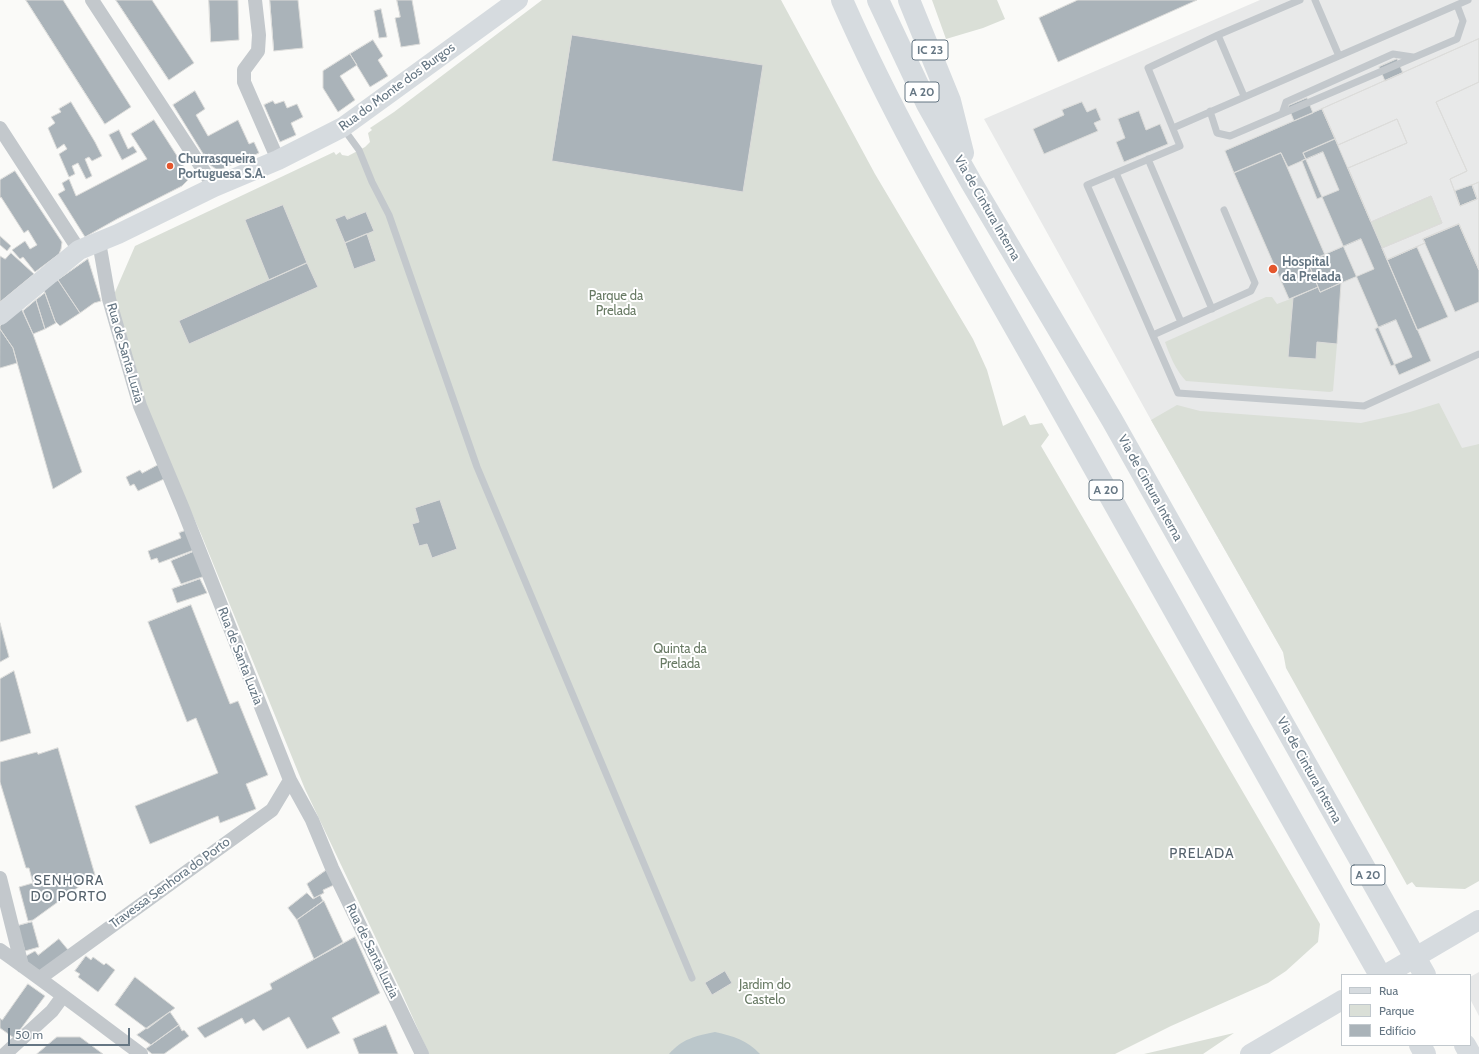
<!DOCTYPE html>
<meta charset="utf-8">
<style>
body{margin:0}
#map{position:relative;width:1479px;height:1054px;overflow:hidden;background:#fafaf8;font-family:Cabin,sans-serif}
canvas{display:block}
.legend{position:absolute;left:1341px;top:974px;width:130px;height:72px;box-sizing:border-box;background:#fff;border:1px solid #c1c8cd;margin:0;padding:5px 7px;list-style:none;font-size:12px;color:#657683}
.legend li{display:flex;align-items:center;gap:8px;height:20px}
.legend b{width:20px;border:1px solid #c1c8cd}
.scale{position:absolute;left:8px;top:1028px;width:122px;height:18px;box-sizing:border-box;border:2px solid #657683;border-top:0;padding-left:5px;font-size:12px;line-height:14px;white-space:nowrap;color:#657683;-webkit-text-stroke:3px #fff;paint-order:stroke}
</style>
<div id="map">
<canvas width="1479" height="1054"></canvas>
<ul class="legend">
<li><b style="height:5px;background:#d6dbdf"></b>Rua</li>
<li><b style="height:11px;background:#dadfd7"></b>Parque</li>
<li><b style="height:11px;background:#aab3b9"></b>Edifício</li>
</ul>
<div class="scale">50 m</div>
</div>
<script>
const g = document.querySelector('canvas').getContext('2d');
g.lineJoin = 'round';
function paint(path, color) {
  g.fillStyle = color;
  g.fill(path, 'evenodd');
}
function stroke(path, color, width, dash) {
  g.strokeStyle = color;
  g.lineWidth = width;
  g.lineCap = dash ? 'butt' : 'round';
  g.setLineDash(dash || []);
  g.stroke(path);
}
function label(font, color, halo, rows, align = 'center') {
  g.font = font + ' Cabin,sans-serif';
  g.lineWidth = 4;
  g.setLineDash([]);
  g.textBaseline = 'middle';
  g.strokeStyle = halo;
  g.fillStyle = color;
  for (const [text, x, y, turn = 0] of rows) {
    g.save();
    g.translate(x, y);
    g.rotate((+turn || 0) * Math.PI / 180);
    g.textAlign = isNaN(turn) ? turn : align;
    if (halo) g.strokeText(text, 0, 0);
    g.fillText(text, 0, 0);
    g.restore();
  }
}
const built = new Path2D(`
 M 1260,0 L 1479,0 L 1479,526 L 1283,652 L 1151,420 L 984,119 Z
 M 1479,972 L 1479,1016 L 1470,999 L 1470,977 Z`);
const green = new Path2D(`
 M 542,0 L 781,0 L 875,174 L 973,339 L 987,370 L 1003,426 L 1025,415 L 1030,425 L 1042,423 L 1049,435 L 1041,446 L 1320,924 L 1318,942 L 1286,971 L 1268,983 L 1171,1026 L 1115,1054 L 429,1054 L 400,989 L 305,789 L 201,534 L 145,408 L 112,299 L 135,246 L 334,152 L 336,155 L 340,152 L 342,155 L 348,156 L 365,147 L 370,142 L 368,133 L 372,130 L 370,128 L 394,112 Z
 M 932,0 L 997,0 L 1005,19 L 983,28 L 946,39 Z
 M 1431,196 L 1442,223 L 1382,248 L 1371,222 Z
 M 1266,297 L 1272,297 L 1277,304 L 1293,298 L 1288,357 L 1317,342 L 1337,344 L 1333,391 L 1330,392 L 1186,381 C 1175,369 1170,356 1165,342 Z
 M 1439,403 L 1462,448 L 1479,444 L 1479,881 L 1465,889 L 1416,887 L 1412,882 L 1407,885 L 1286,668 L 1283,652 L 1151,420 L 1177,405 L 1200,411 L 1361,423 L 1410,412 Z
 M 1234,1033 L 1203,1054 L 1144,1054 Z`);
const water = new Path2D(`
 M 715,1032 C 733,1036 747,1040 760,1054 L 669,1054 C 682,1039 695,1036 715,1032 Z`);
const building = new Path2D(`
 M 26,0 L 63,0 L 131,107 L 105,124 Z
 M 116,0 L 152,0 L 194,63 L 169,80 Z
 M 209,0 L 238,0 L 239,40 L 211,42 Z
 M 270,0 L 298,0 L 303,48 L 274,51 Z
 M 397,0 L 412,0 L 420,44 L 401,47 L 395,18 L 400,17 Z
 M 1078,0 L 1197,0 L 1058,62 L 1039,18 Z
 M 381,9 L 387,37 L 379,38 L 374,11 Z
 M 572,35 L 763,65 L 743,192 L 552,161 Z
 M 1479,39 L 1479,82 L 1436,102 L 1467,171 L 1450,179 L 1460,206 L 1477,199 L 1472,185 L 1479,182 L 1479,270 L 1459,224 L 1423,239 L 1425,243 L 1387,260 L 1382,248 L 1442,223 L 1431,196 L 1371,222 L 1348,168 L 1407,143 L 1397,119 L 1338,145 L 1322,109 Z
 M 1479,39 L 1479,82 L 1436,102 L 1467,171 L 1450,179 L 1460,206 L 1477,199 L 1472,185 L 1479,182 L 1479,270 L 1459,224 L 1423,239 L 1425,243 L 1387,260 L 1382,248 L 1442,223 L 1431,196 L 1371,222 L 1348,168 L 1407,143 L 1397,119 L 1338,145 L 1322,109 Z
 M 373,40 L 383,56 L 378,60 L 388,76 L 370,87 L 350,54 Z
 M 350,54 L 357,65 L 340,76 L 355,100 L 338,112 L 323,88 L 323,71 Z
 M 1397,59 L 1403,73 L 1385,81 L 1379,67 Z
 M 195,91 L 205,109 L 196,115 L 208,136 L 238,120 L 249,144 L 254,142 L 259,153 L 222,169 L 216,169 L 210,165 L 173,105 Z
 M 1307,98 L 1313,113 L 1294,121 L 1288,106 Z
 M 273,101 L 275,104 L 284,101 L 287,108 L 297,104 L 303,117 L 291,123 L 296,135 L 280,142 L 264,105 Z
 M 71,102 L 95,142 L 102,156 L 92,161 L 89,157 L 85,159 L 92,176 L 86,179 L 78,163 L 72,166 L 75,174 L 69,177 L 59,154 L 67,149 L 64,144 L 57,149 L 48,128 L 55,123 L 51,117 L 61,112 L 59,109 Z
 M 1082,102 L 1087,112 L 1096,108 L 1101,120 L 1094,123 L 1098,131 L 1044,154 L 1033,129 L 1064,115 L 1062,110 Z
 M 1322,109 L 1335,139 L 1303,153 L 1306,159 L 1288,167 L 1281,153 L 1234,173 L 1225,151 Z
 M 1139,111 L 1146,130 L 1160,124 L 1168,144 L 1124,162 L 1116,142 L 1125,138 L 1118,119 Z
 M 154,120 L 188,173 L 188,180 L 182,186 L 117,219 L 85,237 L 58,194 L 65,190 L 62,183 L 69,179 L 76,196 L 147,159 L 131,134 Z
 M 119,130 L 128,149 L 133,146 L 137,152 L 122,160 L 109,135 Z
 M 1335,139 L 1431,361 L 1399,375 L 1303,153 Z
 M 1323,152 L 1339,190 L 1317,199 L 1302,161 Z
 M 1281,153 L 1325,255 L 1308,262 L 1318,287 L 1289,299 L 1234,173 Z
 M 15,171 L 62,242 L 61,249 L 59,254 L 35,272 L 23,257 L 20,259 L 12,250 L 25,241 L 30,249 L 37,245 L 28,230 L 24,233 L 1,197 L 0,198 L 0,180 Z
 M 1472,185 L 1477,199 L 1460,206 L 1455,191 Z
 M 283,205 L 307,263 L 269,280 L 245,220 Z
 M 366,212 L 374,231 L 345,243 L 335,219 L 345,215 L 347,219 Z
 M 1459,224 L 1479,270 L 1479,302 L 1455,312 L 1423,239 Z
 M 367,234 L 376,261 L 354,269 L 345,243 Z
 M 0,236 L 11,246 L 7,251 L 0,245 Z
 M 1361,239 L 1374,269 L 1320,292 L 1308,262 Z
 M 1417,247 L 1448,317 L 1417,330 L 1387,260 Z
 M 11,253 L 34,274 L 0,302 L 0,256 L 5,259 Z
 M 88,259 L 101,301 L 94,303 L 80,313 L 58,280 Z
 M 307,263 L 318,287 L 189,344 L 179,321 Z
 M 58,280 L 80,313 L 60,326 L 55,321 L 44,290 Z
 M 1341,283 L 1337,344 L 1317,342 L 1316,359 L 1288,357 L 1293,298 L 1318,287 L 1320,292 Z
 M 45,293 L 55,321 L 56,323 L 45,329 L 36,300 Z
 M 36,300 L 45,329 L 33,334 L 23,311 Z
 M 21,308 L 33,334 L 82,472 L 53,489 L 13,348 L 0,329 L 0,326 Z
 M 1396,320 L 1412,357 L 1391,366 L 1375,329 Z
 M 0,329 L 13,348 L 17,363 L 0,368 Z
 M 158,465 L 164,479 L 138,491 L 134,484 L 130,486 L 126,477 L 140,470 L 142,473 Z
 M 440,500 L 457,549 L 432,558 L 427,544 L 419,546 L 412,524 L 419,522 L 415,508 Z
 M 187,530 L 194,550 L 159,563 L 157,558 L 151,560 L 148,551 L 181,538 L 179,533 Z
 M 195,551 L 205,576 L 181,584 L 171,561 Z
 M 200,579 L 207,593 L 177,603 L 172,589 Z
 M 191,605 L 230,704 L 238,701 L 268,775 L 246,784 L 256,809 L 220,823 L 218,816 L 150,844 L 135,806 L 218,773 L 196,718 L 187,722 L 148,622 Z
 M 0,623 L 9,657 L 0,662 Z
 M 14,671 L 31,733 L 0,742 L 0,679 Z
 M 58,748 L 95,875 L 33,920 L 28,921 L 19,887 L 33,883 L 29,868 L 26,868 L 0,782 L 0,762 L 37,752 L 38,754 Z
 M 328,869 L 334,885 L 323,890 L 324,893 L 314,898 L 307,884 Z
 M 307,893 L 313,899 L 320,895 L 323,901 L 297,920 L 288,908 Z
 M 324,901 L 343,942 L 314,959 L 297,920 Z
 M 32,922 L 39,947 L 25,951 L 17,926 Z
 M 355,937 L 380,993 L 332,1018 L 340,1033 L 307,1049 L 289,1017 L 263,1031 L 254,1019 L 245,1024 L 242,1018 L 205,1038 L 197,1028 L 272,989 L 270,984 Z
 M 59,939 L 69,951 L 41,972 L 27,962 L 26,956 L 35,951 L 38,955 Z
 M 86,956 L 91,960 L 93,957 L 104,965 L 106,963 L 115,970 L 98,992 L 78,977 L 80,974 L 75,971 Z
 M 725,971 L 732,983 L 712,995 L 705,983 Z
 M 135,977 L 175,1008 L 147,1029 L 115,1005 Z
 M 28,984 L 45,996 L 14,1038 L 0,1028 L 0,1018 L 2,1020 Z
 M 170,1012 L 179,1025 L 151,1045 L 137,1035 Z
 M 179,1025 L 182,1031 L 184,1030 L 189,1036 L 164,1054 L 152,1054 L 146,1049 Z
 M 386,1025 L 398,1054 L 359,1054 L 353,1039 Z
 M 57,1037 L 80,1037 L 103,1054 L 37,1054 Z`);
const service = new Path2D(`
 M 1300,0 L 1218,35 L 1148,68 L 1180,146 L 1087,185 L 1178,393 L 1364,406 L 1479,354
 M 1315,0 L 1339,56
 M 1218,35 L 1244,96
 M 1210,111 L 1217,133 L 1230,136 L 1457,39 L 1463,21 L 1457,5
 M 1282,114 L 1286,102 L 1393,54 L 1413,57
 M 343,128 L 359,150 L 372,182 L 389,215 L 477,467 L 692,978
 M 1173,128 L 1468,0
 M 1148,159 L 1212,309
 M 1116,173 L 1181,322
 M 1153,335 L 1251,291 L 1255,283 L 1224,210`);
const minor = new Path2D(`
 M 92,0 L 200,165 L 214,187
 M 255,0 L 259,35 L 258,51 L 244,70 L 244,82 L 278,160
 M 0,128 L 79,250
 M 99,242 L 109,299 L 140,406 L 183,509 L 290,780 L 312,820 L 332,868 L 422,1054
 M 0,878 L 22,966
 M 0,950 C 48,984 94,1019 141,1054
 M 40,978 L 272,810 L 290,780
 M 5,1054 L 52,1011 L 63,996`);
const secondary = new Path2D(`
 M 0,315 L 79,250 L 118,234 L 214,187 L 278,160 L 343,127 L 518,0
 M 1385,975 L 1479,920
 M 1250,1054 L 1342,1000`);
const motorway = new Path2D(`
 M 842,0 C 902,137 980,264 1053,395 C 1161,588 1270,782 1380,975
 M 878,0 L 927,104 L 971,182 L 1112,420 L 1425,975
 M 909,0 L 950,101 L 963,153
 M 1420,1045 L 1425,1054
 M 1465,1045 L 1470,1054`);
const markers = [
 [170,166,4,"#e4572e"],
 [1273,269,5,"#e4572e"]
];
const shields = [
 [930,50,36],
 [922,92,34],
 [1106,490,34],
 [1368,875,34]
];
const shieldNames = [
 ["IC 23",930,50],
 ["A 20",922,92],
 ["A 20",1106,490],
 ["A 20",1368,875]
];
const streetNames = [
 ["Rua do Monte dos Burgos",397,87,-36],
 ["Via de Cintura Interna",987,208,60],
 ["Rua de Santa Luzia",125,353,74],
 ["Via de Cintura Interna",1150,488,61],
 ["Rua de Santa Luzia",240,656,69],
 ["Via de Cintura Interna",1309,770,61],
 ["Travessa Senhora do Porto",170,883,-36],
 ["Rua de Santa Luzia",372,951,64]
];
const poiNames = [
 ["Churrasqueira",178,159],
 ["Portuguesa S.A.",178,174],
 ["Hospital",1282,262],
 ["da Prelada",1282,277]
];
const parkNames = [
 ["Parque da",616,296],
 ["Prelada",616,311],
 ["Quinta da",680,649],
 ["Prelada",680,664],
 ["Jardim do",765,985],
 ["Castelo",765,1000]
];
const neighbourhoodNames = [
 ["PRELADA",1202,854],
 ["SENHORA",69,881],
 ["DO PORTO",69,897]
];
paint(built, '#e8e9e9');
paint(green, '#dadfd7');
paint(water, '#bbc7cb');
paint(building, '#aab3b9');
stroke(building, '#dcdcda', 1);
stroke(service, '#c3c8cc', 7);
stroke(minor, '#c3c8cc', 14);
stroke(secondary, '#d6dbdf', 20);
stroke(motorway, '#d6dbdf', 22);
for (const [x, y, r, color] of markers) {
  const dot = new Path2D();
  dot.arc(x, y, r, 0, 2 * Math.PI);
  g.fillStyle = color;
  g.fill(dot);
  stroke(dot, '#fff', 1.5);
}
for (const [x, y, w] of shields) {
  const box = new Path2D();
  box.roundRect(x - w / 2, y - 10, w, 20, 3);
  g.fillStyle = '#fff';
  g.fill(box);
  stroke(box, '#657683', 1);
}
label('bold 12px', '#657683', null, shieldNames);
label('13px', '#657683', '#fff', streetNames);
label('bold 13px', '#657683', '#fff', poiNames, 'left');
label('13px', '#687a64', '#fff', parkNames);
g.letterSpacing = '1px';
label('14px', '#57646e', '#fff', neighbourhoodNames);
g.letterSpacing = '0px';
</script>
